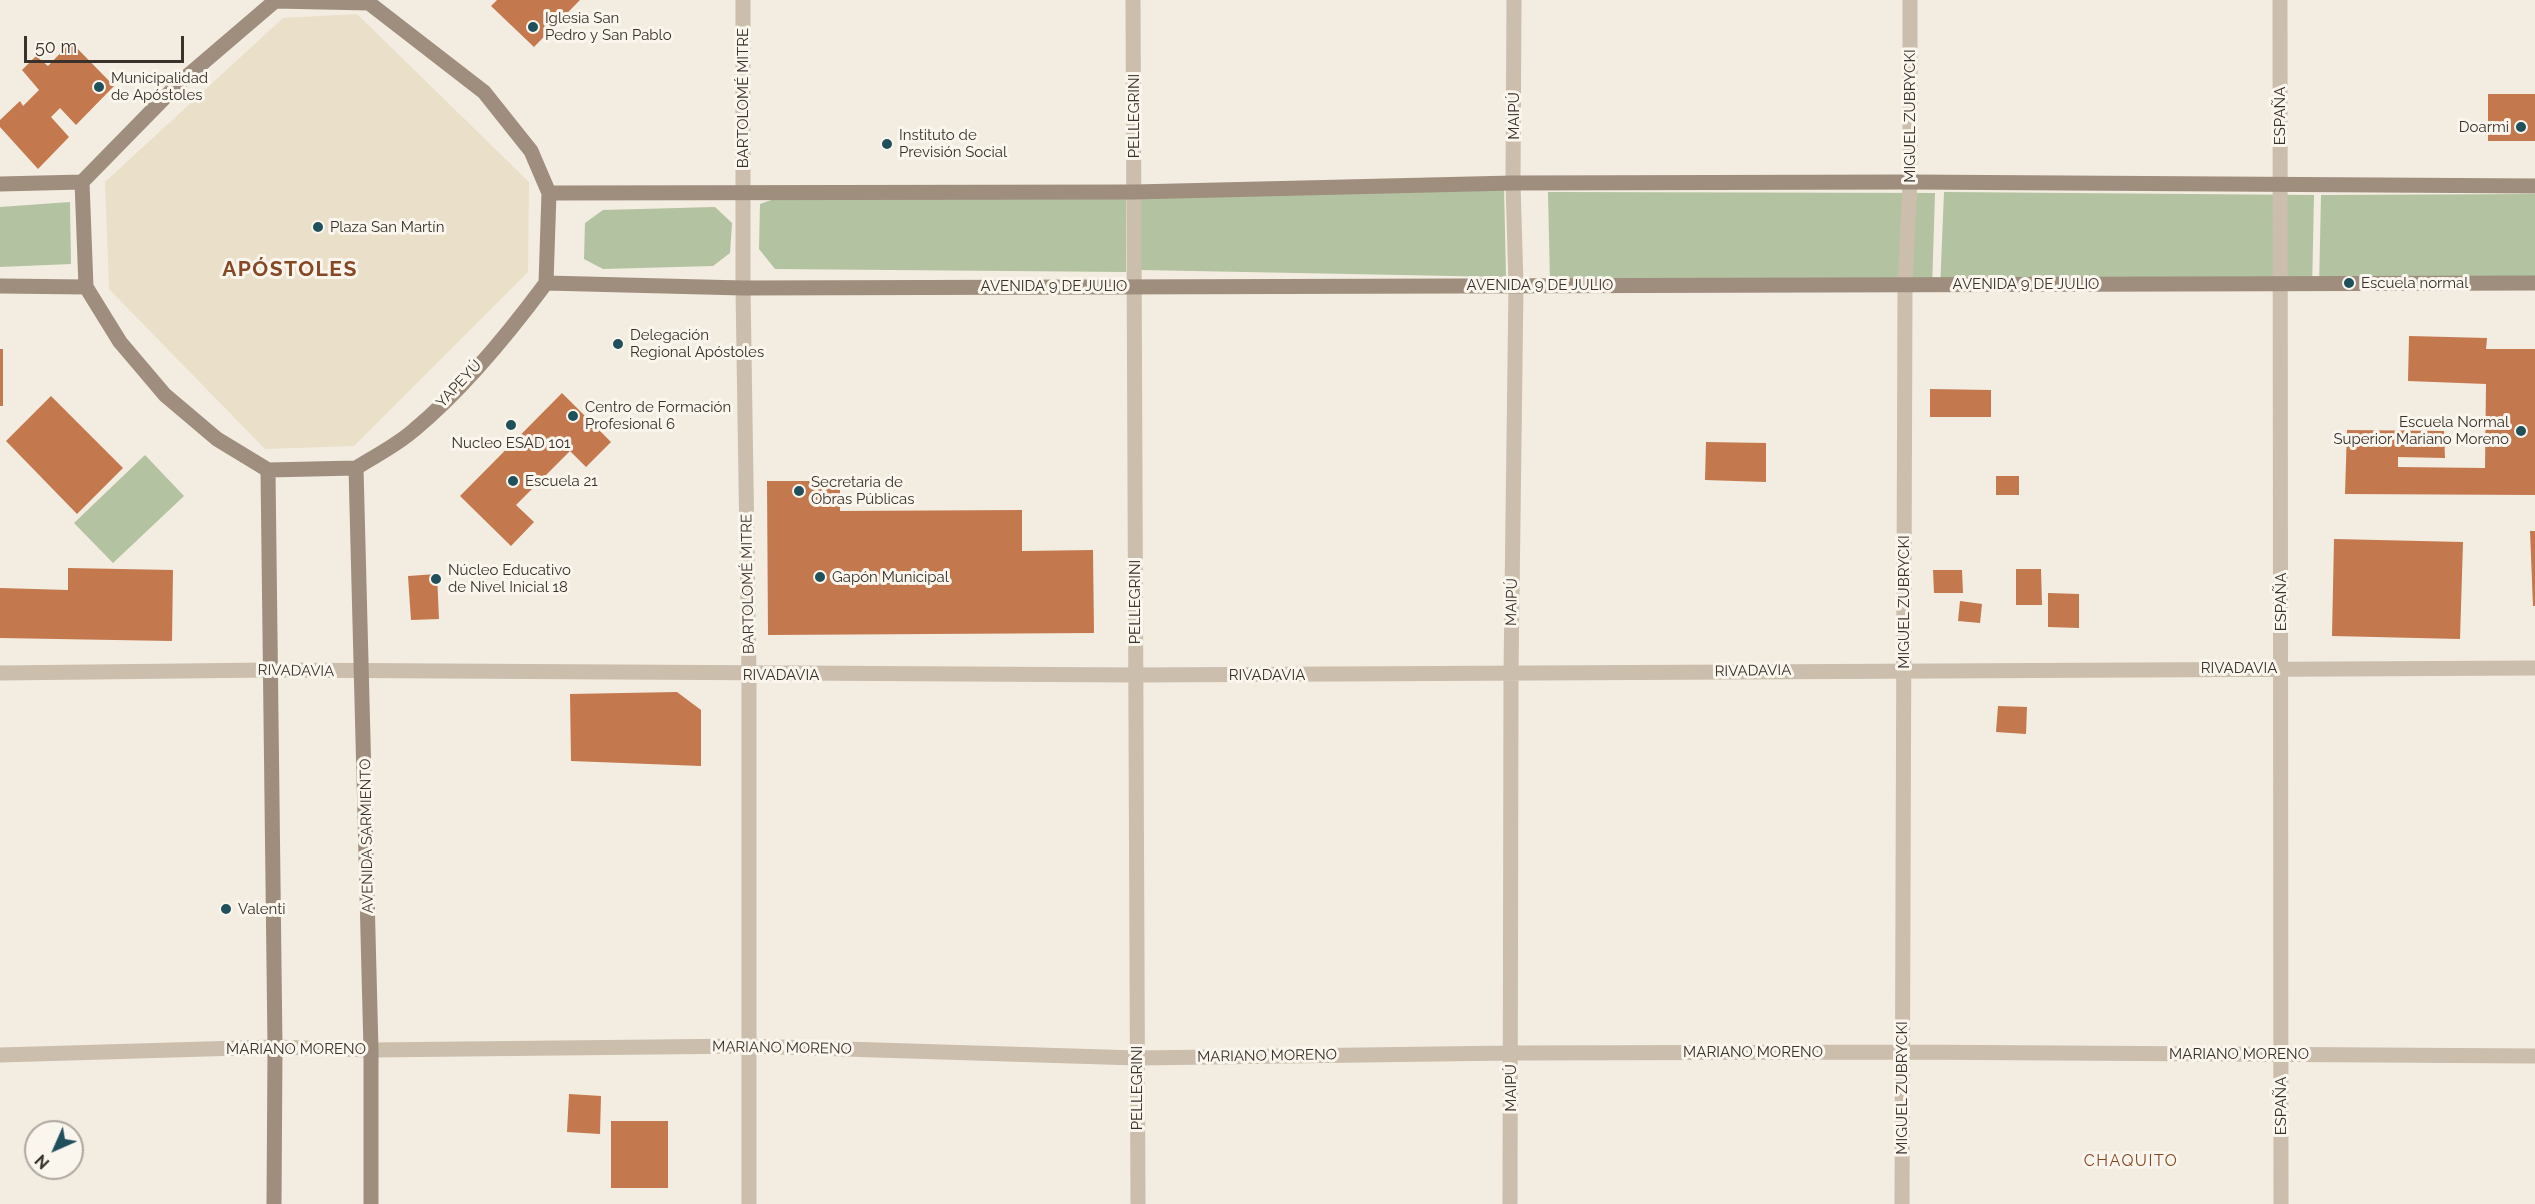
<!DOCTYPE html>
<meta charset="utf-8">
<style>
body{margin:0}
#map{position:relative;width:2535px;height:1204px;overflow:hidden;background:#f3ece0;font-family:Raleway,sans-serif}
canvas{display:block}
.north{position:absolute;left:24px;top:1120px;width:60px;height:60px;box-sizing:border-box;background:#faf6ed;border:2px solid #ada79f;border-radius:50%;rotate:225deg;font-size:16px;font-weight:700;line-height:24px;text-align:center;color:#39312b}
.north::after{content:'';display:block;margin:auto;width:21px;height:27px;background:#20505b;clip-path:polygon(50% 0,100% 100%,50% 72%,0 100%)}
.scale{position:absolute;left:24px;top:36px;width:160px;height:27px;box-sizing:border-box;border:3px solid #39312b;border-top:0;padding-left:8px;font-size:18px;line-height:21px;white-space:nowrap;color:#39312b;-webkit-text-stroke:4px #faf6ed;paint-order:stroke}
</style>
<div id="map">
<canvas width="2535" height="1204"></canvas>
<div class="north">N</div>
<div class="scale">50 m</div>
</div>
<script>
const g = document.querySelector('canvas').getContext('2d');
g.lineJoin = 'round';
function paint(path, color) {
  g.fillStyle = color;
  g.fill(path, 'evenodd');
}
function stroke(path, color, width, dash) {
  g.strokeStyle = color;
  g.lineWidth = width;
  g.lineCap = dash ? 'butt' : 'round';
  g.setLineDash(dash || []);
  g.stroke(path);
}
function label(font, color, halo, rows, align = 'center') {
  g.font = font + ' Raleway,sans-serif';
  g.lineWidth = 6;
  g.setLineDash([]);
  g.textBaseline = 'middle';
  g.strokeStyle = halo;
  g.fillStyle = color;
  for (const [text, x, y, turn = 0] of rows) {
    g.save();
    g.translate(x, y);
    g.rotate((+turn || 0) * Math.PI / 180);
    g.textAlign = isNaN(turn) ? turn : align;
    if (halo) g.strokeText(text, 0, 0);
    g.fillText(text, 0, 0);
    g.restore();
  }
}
const green = new Path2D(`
 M 1504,187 L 1506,277 L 1140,270 L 1141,192 Z
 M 1126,192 L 1126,272 L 775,269 L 759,249 L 760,204 L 780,197 Z
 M 1548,192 L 1935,193 L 1932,290 L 1550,282 Z
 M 1944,192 L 2314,195 L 2312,290 L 1940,291 Z
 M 2535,194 L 2535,288 L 2319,289 L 2321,195 Z
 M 70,202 L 71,264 L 0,267 L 0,207 Z
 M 715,207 L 732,223 L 730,253 L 713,266 L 603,269 L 584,259 L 585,223 L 603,210 Z
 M 145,455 L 184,496 L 113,563 L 74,523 Z`);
const plaza = new Path2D(`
 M 357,14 L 529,182 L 528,272 L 354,446 L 265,449 L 109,289 L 105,182 L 283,18 Z`);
const building = new Path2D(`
 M 497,0 L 580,0 L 534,47 L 491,6 Z
 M 71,42 L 114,86 L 76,125 L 60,108 L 51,117 L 69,137 L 38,169 L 0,127 L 0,120 L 20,101 L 23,106 L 39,90 L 22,70 L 36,56 L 48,66 Z
 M 2488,94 L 2535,94 L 2535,141 L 2488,141 Z
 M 2409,336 L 2487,338 L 2486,349 L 2535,349 L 2535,495 L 2345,494 L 2347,430 L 2444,431 L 2445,458 L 2398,457 L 2398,467 L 2485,468 L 2486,384 L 2408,381 Z
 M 0,349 L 3,349 L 3,406 L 0,406 Z
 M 1930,389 L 1991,390 L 1991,417 L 1930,417 Z
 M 562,393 L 611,442 L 586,467 L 570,451 L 516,505 L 534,522 L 511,546 L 460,496 Z
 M 51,396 L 123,468 L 77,514 L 6,441 Z
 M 1706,442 L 1766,443 L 1766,482 L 1705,480 Z
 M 1996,476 L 2019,476 L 2019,495 L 1996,495 Z
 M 767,481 L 840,481 L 840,511 L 1022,510 L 1022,551 L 1093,550 L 1094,633 L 768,635 Z
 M 2530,531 L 2535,531 L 2535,606 L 2533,606 Z
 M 2334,539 L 2463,542 L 2460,639 L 2332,636 Z
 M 68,568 L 173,570 L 172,641 L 0,638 L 0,588 L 68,590 Z
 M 2016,569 L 2041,569 L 2042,605 L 2016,605 Z
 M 1933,570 L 1962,570 L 1963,593 L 1934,593 Z
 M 437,574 L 439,619 L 411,620 L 408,576 Z
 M 2048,593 L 2079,594 L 2079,628 L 2048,627 Z
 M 1960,601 L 1982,604 L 1980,623 L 1958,621 Z
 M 677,692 L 701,710 L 701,766 L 571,761 L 570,694 Z
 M 1998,706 L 2027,707 L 2026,734 L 1996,732 Z
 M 569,1094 L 601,1096 L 600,1134 L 567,1132 Z
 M 611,1121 L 668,1121 L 668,1188 L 611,1188 Z`);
const minor = new Path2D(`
 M 743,0 L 743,288 L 749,675 L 749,1204
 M 1133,0 L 1138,1204
 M 2280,0 L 2281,1204
 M 0,673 L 271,670 L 1136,675 L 2535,668
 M 0,1055 L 275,1047 L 371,1050 L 747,1046 L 1137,1058 L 1511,1053 L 1901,1052 L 2535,1056
 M 1510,1204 L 1511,674 L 1516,285 L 1513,183 L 1514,0
 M 1902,1204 L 1905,284 L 1910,182 L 1910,0`);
const secondary = new Path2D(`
 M 275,1 L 369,3 L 484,92 L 531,151 L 549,193 L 546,283
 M 82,182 L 86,287 L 120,342 L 165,395 L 217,439 L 268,470
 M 82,182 L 178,84 L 275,1
 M 0,184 L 82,182
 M 549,193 L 1134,192 L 1513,183 L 1910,182 L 2535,186
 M 546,283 L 743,288 L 2535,283
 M 0,286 L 86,287
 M 356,468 L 371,1050 L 371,1204
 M 356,468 C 375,456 397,445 414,430 C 462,390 509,333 546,283
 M 268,470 L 275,1047 L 274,1204
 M 268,470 L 356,468`);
const markers = [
 [533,27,6,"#20505b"],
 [99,87,6,"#20505b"],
 [2521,127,6,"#20505b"],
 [887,144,6,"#20505b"],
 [318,227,6,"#20505b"],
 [2349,283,6,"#20505b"],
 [618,344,6,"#20505b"],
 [573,416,6,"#20505b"],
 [511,425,6,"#20505b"],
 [2521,431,6,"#20505b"],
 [513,481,6,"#20505b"],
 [799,491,6,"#20505b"],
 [820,577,6,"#20505b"],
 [436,579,6,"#20505b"],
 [226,909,6,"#20505b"]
];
const poiNames = [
 ["Iglesia San",545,18],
 ["Pedro y San Pablo",545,35],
 ["Municipalidad",111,78],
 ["de Apóstoles",111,95],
 ["Doarmi",2509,127,"right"],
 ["Instituto de",899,135],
 ["Previsión Social",899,152],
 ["Plaza San Martín",330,227],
 ["Escuela normal",2361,283],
 ["Delegación",630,335],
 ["Regional Apóstoles",630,352],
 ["Centro de Formación",585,407],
 ["Profesional 6",585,424],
 ["Escuela Normal",2509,422,"right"],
 ["Superior Mariano Moreno",2509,439,"right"],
 ["Nucleo ESAD 101",511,443,"center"],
 ["Escuela 21",525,481],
 ["Secretaria de",811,482],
 ["Obras Públicas",811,499],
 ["Núcleo Educativo",448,570],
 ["de Nivel Inicial 18",448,587],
 ["Gapón Municipal",832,577],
 ["Valenti",238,909]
];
const streetNames = [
 ["BARTOLOMÉ MITRE",743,98,-90],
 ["PELLEGRINI",1134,116,-90],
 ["MAIPÚ",1514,116,-90],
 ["MIGUEL ZUBRYCKI",1910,116,-90],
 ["ESPAÑA",2280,116,-90],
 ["AVENIDA 9 DE JULIO",2026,284],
 ["AVENIDA 9 DE JULIO",1540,285],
 ["AVENIDA 9 DE JULIO",1054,286],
 ["YAPEYÚ",459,384,-47],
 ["BARTOLOMÉ MITRE",748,584,-91],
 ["PELLEGRINI",1135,602,-90],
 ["MAIPÚ",1512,602,-89],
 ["MIGUEL ZUBRYCKI",1904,602,-90],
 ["ESPAÑA",2281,602,-90],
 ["RIVADAVIA",2239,668],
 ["RIVADAVIA",296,671,1],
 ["RIVADAVIA",1753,671,-1],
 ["RIVADAVIA",781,675],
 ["RIVADAVIA",1267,675],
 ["AVENIDA SARMIENTO",367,836,-91],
 ["MARIANO MORENO",782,1048,1],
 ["MARIANO MORENO",296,1049],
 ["MARIANO MORENO",1753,1052],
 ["MARIANO MORENO",2239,1054],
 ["MARIANO MORENO",1267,1056,-1],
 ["PELLEGRINI",1137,1088,-90],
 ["MAIPÚ",1511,1088,-90],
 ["MIGUEL ZUBRYCKI",1902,1088,-90],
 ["ESPAÑA",2281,1106,-90]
];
const neighbourhoodNames = [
 ["CHAQUITO",2131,1161]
];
const districtNames = [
 ["APÓSTOLES",290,270]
];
paint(green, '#b3c2a0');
paint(plaza, '#eadfc8');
paint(building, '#c4784e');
stroke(minor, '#cbbeac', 15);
stroke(secondary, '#9f8e7d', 15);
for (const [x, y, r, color] of markers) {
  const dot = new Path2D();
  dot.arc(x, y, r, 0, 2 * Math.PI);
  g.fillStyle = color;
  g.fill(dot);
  stroke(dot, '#faf6ed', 2);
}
label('15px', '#39312b', '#faf6ed', poiNames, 'left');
label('15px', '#39312b', '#faf6ed', streetNames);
g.letterSpacing = '1.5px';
label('16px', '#874825', '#faf6ed', neighbourhoodNames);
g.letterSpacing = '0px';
g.letterSpacing = '1.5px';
label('bold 21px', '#874825', '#faf6ed', districtNames);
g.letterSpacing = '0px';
</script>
